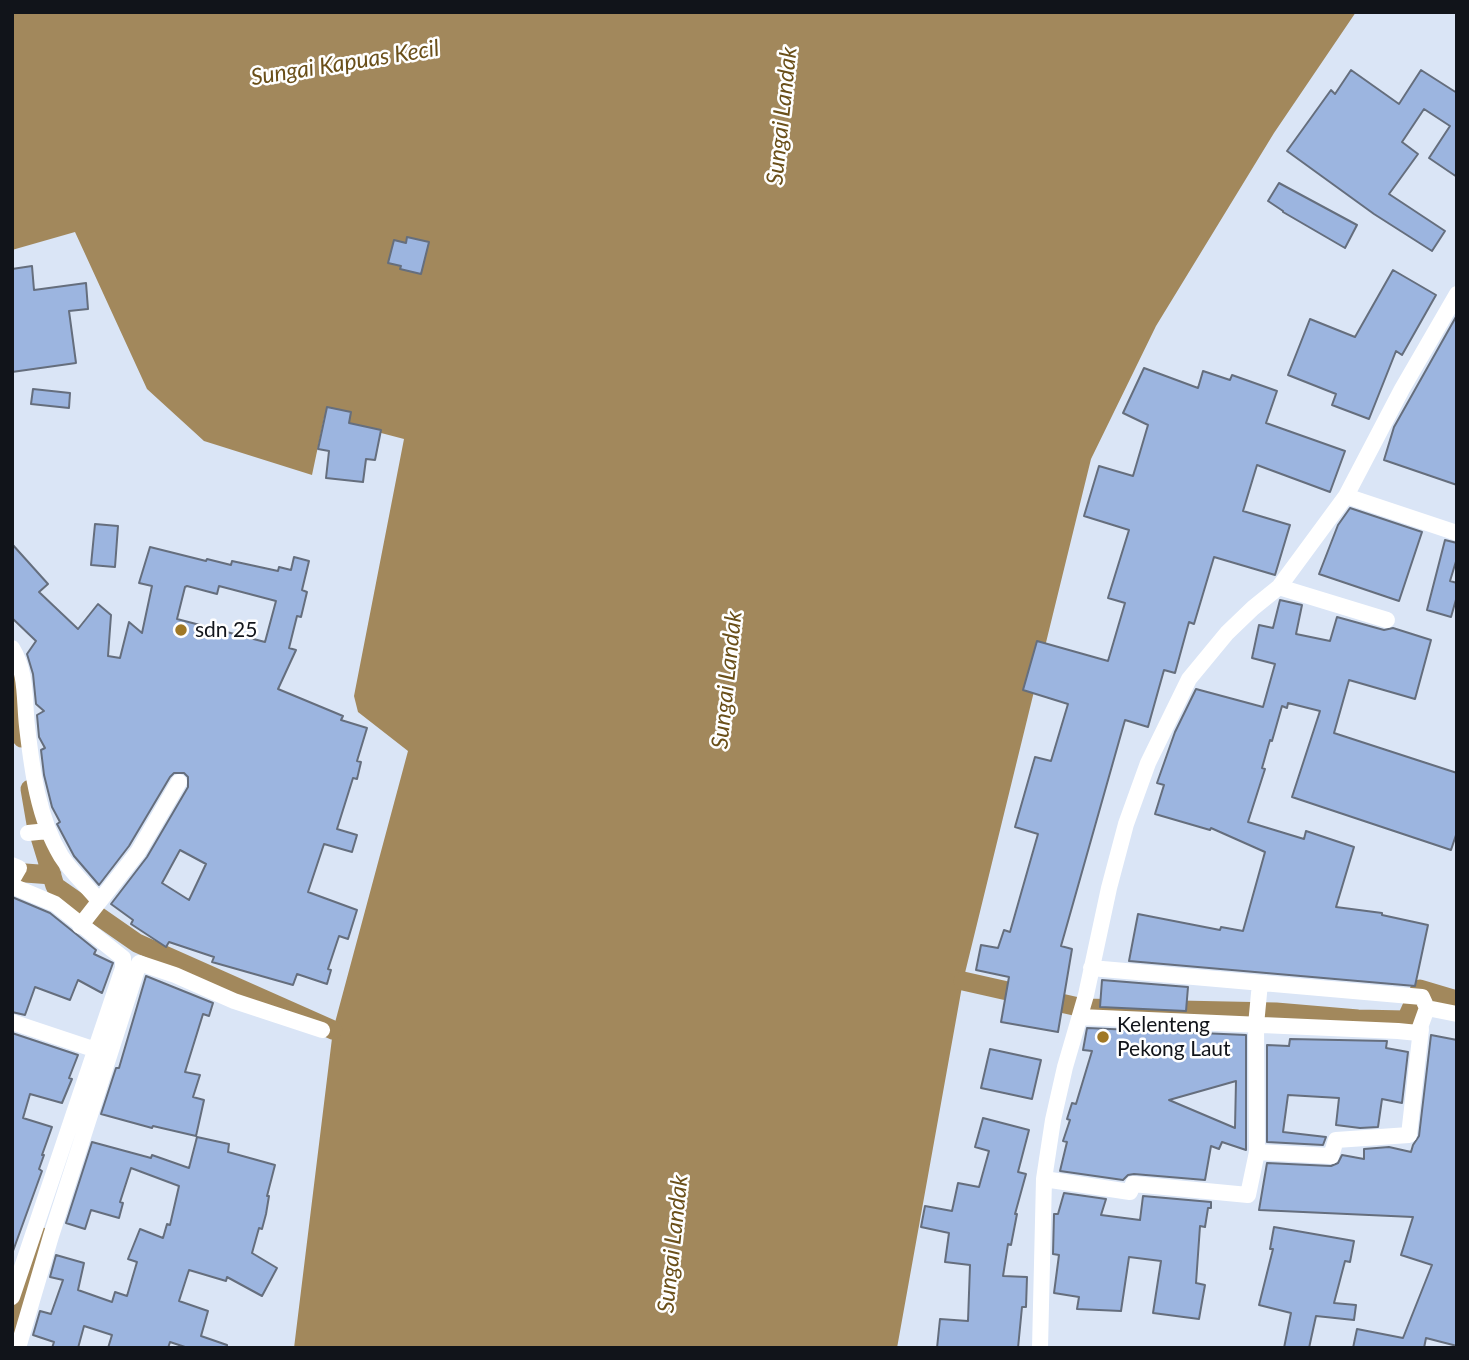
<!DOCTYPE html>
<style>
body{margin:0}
#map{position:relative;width:1469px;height:1360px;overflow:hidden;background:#dae5f6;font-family:Lato,sans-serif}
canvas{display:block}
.frame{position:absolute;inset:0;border:14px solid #11141a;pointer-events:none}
</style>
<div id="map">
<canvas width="1469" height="1360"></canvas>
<div class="frame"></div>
</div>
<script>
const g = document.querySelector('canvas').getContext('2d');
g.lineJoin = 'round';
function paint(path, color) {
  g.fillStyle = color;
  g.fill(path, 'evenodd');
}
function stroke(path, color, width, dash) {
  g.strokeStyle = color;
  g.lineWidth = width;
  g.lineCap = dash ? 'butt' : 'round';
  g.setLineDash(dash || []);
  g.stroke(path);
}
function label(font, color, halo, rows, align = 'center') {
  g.font = font + ' Lato,sans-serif';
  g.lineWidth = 5;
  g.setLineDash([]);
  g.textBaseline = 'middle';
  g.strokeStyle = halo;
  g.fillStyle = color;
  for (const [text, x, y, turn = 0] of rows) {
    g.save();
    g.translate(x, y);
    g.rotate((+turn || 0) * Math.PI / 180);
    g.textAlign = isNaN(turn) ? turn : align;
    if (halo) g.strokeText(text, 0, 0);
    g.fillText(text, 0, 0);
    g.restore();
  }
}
const water = new Path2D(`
 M 12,12 L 1356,12 L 1274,133 L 1156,326 L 1091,459 L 963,981 L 897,1348 L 294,1348 L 333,1030 L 408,751 L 358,712 L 354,696 L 404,439 L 324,418 L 312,475 L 204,441 L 147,389 L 75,232 L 12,250 Z`);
const canal = new Path2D(`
 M 12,674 L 22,738
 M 30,789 L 36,824 L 55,886 L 137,943 L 333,1030
 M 12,872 L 52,875
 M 963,981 L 1083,1008 L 1276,1012 L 1358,1019 L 1406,1020 L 1420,989 L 1457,1000
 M 12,1329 L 40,1236`);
const building = new Path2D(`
 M 1351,70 L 1399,104 L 1421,70 L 1457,93 L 1457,177 L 1429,158 L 1450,126 L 1424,109 L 1402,142 L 1418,154 L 1389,194 L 1445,231 L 1432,251 L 1374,214 L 1287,151 L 1331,90 L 1335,94 Z
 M 1279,183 L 1357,225 L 1345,248 L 1283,212 L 1283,211 L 1268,201 Z
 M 407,237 L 429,242 L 421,274 L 400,269 L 401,266 L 388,263 L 394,240 L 406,243 Z
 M 32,266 L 34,290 L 86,283 L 88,309 L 69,311 L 76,363 L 12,372 L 12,269 Z
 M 1393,270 L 1436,295 L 1402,355 L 1396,351 L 1369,419 L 1332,405 L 1336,394 L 1288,375 L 1310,319 L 1355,337 Z
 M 1457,315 L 1457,485 L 1384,460 L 1394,427 Z
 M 1144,368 L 1198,388 L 1203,371 L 1230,380 L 1232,375 L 1277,391 L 1266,423 L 1345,451 L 1330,492 L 1257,465 L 1243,511 L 1290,525 L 1275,575 L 1214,557 L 1194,624 L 1189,622 L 1175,673 L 1164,670 L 1148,727 L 1125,720 L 1061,946 L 1072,949 L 1058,1032 L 1001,1022 L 1009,977 L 976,970 L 981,945 L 998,948 L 1004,930 L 1010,932 L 1038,834 L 1015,827 L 1035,757 L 1051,761 L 1068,704 L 1023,690 L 1037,641 L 1108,661 L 1125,603 L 1108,598 L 1129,530 L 1084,516 L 1099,466 L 1133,476 L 1148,425 L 1123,413 Z
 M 33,389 L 70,393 L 69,408 L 31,404 Z
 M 327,407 L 351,412 L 349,423 L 381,430 L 375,460 L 366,459 L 363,482 L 326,478 L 329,451 L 318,449 Z
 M 1350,508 L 1422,532 L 1399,601 L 1319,574 L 1338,525 Z
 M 95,524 L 118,526 L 115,567 L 91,565 Z
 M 1445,540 L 1457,543 L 1457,558 L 1450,581 L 1457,583 L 1457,596 L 1451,617 L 1427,610 Z
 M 12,544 L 48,584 L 39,592 L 78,629 L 98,604 L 111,615 L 108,656 L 120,658 L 129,622 L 142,633 L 152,586 L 139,583 L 150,547 L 206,561 L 207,559 L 231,565 L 232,561 L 278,571 L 279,567 L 291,570 L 294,557 L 309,561 L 302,590 L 307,592 L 301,617 L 297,616 L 289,648 L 296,650 L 278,689 L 343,716 L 341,720 L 367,728 L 357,761 L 361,762 L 357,779 L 353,778 L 337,829 L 357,835 L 352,852 L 324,844 L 308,892 L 357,910 L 348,939 L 339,936 L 328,969 L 331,970 L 327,984 L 297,974 L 293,985 L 212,962 L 214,957 L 169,942 L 166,947 L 131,924 L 133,920 L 111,904 L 147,857 L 188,787 L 188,777 L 184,773 L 174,773 L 170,777 L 129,846 L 99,885 L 74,856 L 57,824 L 60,822 L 52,807 L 44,775 L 41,750 L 45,748 L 39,737 L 37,715 L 44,711 L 36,704 L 33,674 L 27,654 L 36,641 L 12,618 ZM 187,586 L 217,594 L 219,586 L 276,601 L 265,642 L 177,619 L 185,587 ZM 180,850 L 206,864 L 189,900 L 162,883 Z
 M 1280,600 L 1302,605 L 1296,634 L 1330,641 L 1337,617 L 1384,630 L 1393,628 L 1431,640 L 1415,699 L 1349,680 L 1334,733 L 1457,773 L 1457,832 L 1451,850 L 1292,797 L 1320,711 L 1288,703 L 1287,708 L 1282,706 L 1272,741 L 1270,740 L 1262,768 L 1265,769 L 1248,822 L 1304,839 L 1306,831 L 1354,847 L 1336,907 L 1382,913 L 1382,915 L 1428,925 L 1415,986 L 1129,961 L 1138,914 L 1220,930 L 1221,927 L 1243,931 L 1265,852 L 1211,828 L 1210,830 L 1155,814 L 1164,785 L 1157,783 L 1175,732 L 1196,689 L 1263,707 L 1275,664 L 1252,658 L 1259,625 L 1273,628 Z
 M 12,897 L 50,913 L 96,950 L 94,954 L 113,963 L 102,993 L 78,980 L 70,1000 L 35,987 L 25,1015 L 12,1012 Z
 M 146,976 L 213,1003 L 209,1016 L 203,1014 L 185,1072 L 200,1075 L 193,1097 L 204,1100 L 196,1136 L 153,1126 L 152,1128 L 101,1114 L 116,1068 L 119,1068 Z
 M 1102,980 L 1188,987 L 1186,1011 L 1100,1007 Z
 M 1087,1028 L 1246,1035 L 1246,1150 L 1222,1142 L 1219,1149 L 1211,1146 L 1205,1180 L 1134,1174 L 1128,1175 L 1123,1180 L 1060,1171 L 1067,1142 L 1063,1141 L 1070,1120 L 1067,1119 L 1072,1103 L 1076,1104 L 1092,1051 L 1083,1050 ZM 1236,1081 L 1235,1128 L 1169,1100 Z
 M 12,1033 L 78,1055 L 69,1078 L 72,1079 L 62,1103 L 30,1094 L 23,1118 L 52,1127 L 42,1155 L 44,1155 L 39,1169 L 42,1171 L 13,1251 Z
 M 1431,1035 L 1457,1040 L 1457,1346 L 1426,1338 L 1424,1348 L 1353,1348 L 1357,1329 L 1403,1338 L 1432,1265 L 1401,1255 L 1413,1217 L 1259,1210 L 1267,1163 L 1331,1166 L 1338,1163 L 1342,1155 L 1364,1159 L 1364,1149 L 1389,1147 L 1411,1152 L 1413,1145 L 1419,1136 Z
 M 1290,1039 L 1387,1041 L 1386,1048 L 1408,1052 L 1402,1103 L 1382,1099 L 1378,1127 L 1360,1128 L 1336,1125 L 1339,1098 L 1288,1095 L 1283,1132 L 1326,1137 L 1323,1145 L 1267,1142 L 1267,1045 L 1289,1046 Z
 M 990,1049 L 1041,1060 L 1032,1099 L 981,1088 Z
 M 983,1118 L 1029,1130 L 1018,1172 L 1026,1174 L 1015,1214 L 1017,1214 L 1011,1245 L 1008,1244 L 1003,1276 L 1027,1277 L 1026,1307 L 1022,1307 L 1018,1348 L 937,1348 L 940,1319 L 968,1321 L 970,1265 L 945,1262 L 949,1233 L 921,1227 L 925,1206 L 952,1211 L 958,1183 L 979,1187 L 989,1151 L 975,1147 Z
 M 197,1137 L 229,1144 L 228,1152 L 275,1165 L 267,1196 L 269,1196 L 266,1214 L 262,1229 L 259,1228 L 252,1253 L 277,1268 L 262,1296 L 227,1277 L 226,1281 L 189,1270 L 179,1301 L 208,1311 L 201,1336 L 227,1345 L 227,1348 L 188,1348 L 170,1342 L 168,1348 L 108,1348 L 112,1335 L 84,1326 L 78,1348 L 52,1348 L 54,1342 L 33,1335 L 40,1311 L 51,1314 L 63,1280 L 50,1277 L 56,1255 L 84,1263 L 78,1290 L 112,1302 L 115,1292 L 127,1296 L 137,1262 L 128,1259 L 140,1229 L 163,1238 L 167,1224 L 170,1225 L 179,1186 L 131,1168 L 120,1202 L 123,1203 L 119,1218 L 91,1210 L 85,1229 L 66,1223 L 92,1142 L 151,1158 L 152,1155 L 189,1168 Z
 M 1064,1193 L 1106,1199 L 1101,1215 L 1140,1220 L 1143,1196 L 1211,1202 L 1211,1208 L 1208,1208 L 1205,1227 L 1200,1226 L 1196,1283 L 1205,1285 L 1199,1319 L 1153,1313 L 1161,1261 L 1129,1257 L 1121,1311 L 1077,1309 L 1079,1297 L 1054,1293 L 1059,1255 L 1053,1254 L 1054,1214 L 1058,1214 Z
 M 1274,1227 L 1354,1241 L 1350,1262 L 1345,1261 L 1334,1303 L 1356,1305 L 1354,1320 L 1316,1316 L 1309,1348 L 1284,1348 L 1291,1313 L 1259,1305 L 1273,1249 L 1270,1249 Z`);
const street = new Path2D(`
 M 1346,496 L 1457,533
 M 1279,587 L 1387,620
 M 12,648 C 27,672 24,699 27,726 C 32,770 38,818 61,856 C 71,872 87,886 99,901
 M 28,833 L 48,831
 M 12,865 L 19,868 L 12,880
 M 12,886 L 55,904 L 123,958 L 123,968 L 12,1297
 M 80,926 L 138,852 L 179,782
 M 1091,968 L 1422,997 L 1427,1008
 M 1080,1017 L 1398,1031 L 1418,1033 L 1427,1008 L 1457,1014
 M 12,1022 L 96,1050
 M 1257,1152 L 1331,1156 L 1336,1140 L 1409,1135 L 1421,1029
 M 1044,1179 L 1130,1192 L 1133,1184 L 1248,1195 L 1257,1152 L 1256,1025 L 1260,983
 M 18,1348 L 51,1236 L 139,963 L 175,975 L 234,1001 L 322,1030
 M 1040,1348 L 1044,1179 L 1053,1120 L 1065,1067 L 1086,995 L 1109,888 L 1126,824 L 1148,763 L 1189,679 L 1227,633 L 1253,608 L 1279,587 L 1346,496 L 1402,389 L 1457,294`);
const markers = [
 [181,630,7,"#a07826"],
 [1103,1037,7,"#a07826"]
];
const poiNames = [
 ["sdn 25",195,630],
 ["Kelenteng",1117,1025],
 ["Pekong Laut",1117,1049]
];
const waterNames = [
 ["Sungai Kapuas Kecil",345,63,-9],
 ["Sungai Landak",782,116,-84],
 ["Sungai Landak",727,680,-84],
 ["Sungai Landak",673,1244,-84]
];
paint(water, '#a2885c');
stroke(canal, '#a2885c', 19);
paint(building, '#9cb5e0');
stroke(building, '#656e7d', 2);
stroke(street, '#fff', 16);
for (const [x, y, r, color] of markers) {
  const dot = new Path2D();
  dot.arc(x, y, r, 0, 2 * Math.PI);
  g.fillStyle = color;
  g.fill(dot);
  stroke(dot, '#fff', 2.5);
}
label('21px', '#11141a', '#fff', poiNames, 'left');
label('italic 23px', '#6a4f19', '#fff', waterNames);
</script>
